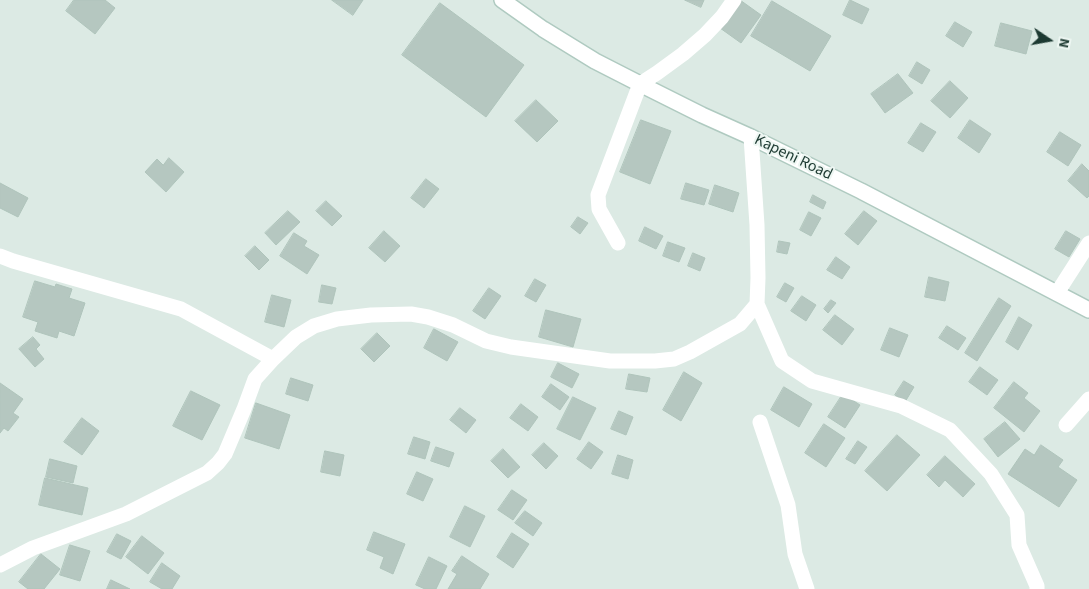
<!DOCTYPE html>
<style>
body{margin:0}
#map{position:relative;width:1089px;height:589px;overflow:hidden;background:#dceae4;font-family:"Source Sans 3",sans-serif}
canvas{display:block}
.north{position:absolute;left:1024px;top:15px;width:50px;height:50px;-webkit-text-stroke:4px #edf6f2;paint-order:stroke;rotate:102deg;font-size:14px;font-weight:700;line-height:20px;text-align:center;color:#1d3a32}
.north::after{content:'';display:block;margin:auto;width:18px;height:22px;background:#1d3a32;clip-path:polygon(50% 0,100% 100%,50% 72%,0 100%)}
</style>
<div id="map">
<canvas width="1089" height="589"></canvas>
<div class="north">N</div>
</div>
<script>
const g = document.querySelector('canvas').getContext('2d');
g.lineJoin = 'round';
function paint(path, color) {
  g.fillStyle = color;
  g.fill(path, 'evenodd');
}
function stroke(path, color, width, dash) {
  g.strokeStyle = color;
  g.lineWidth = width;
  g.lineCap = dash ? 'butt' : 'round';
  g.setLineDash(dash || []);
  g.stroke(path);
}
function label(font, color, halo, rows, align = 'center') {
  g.font = font + ' "Source Sans 3",sans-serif';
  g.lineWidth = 4;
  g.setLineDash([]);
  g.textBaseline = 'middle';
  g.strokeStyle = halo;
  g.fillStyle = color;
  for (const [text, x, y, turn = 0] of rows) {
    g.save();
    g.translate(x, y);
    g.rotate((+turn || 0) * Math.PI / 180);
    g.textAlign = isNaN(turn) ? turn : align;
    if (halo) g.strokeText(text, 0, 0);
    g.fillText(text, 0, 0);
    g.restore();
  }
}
const building = new Path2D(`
 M 74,0 L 105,0 L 115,8 L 95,34 L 66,11 Z
 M 332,0 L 363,0 L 353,15 Z
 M 685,0 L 704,0 L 701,7 Z
 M 740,0 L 761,15 L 741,43 L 720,28 Z
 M 850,0 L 869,9 L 862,24 L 843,15 Z
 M 772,1 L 831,36 L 810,71 L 751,36 Z
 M 440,3 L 524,65 L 486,117 L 402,55 Z
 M 955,22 L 972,32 L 963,47 L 946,36 Z
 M 1001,23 L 1032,31 L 1026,54 L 995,46 Z
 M 917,62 L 930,70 L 922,84 L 909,76 Z
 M 898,74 L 913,93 L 885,113 L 871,94 Z
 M 950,81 L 968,98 L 950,118 L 931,101 Z
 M 536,100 L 558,121 L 537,142 L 515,121 Z
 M 641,120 L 671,131 L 650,184 L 620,172 Z
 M 970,120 L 991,134 L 979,153 L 958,138 Z
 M 921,123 L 936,132 L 923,152 L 908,143 Z
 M 1060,132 L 1081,145 L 1068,166 L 1047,152 Z
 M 169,158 L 184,172 L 166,192 L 145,172 L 157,159 L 163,165 Z
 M 1082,164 L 1089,171 L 1089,196 L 1087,198 L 1068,181 Z
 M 426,179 L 439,189 L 424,208 L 411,198 Z
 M 0,183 L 28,198 L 18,217 L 0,208 Z
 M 686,183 L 709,190 L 704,205 L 681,199 Z
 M 715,185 L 739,193 L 733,212 L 709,204 Z
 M 813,195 L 826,202 L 823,209 L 810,202 Z
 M 326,201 L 342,216 L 332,226 L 316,211 Z
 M 288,211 L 300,222 L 276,245 L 265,233 Z
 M 864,211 L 877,221 L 858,245 L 845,234 Z
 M 809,212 L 821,218 L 811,236 L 800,230 Z
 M 578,217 L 588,223 L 580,234 L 571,227 Z
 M 645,227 L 663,236 L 656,249 L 639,241 Z
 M 384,231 L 400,246 L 385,262 L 369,248 Z
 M 1066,231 L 1080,239 L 1069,257 L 1055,249 Z
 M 294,233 L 307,241 L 304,246 L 319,255 L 307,274 L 280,256 Z
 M 779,241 L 790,243 L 787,254 L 777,252 Z
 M 668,242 L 685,248 L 679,262 L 663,256 Z
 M 255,246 L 269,260 L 259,270 L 245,256 Z
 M 693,253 L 705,258 L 700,271 L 688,266 Z
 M 836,257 L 850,267 L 842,279 L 827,270 Z
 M 929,277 L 949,282 L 945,301 L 925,297 Z
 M 535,279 L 546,285 L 536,302 L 525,296 Z
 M 35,281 L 55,287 L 56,284 L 72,289 L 69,298 L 85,303 L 74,336 L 59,331 L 57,338 L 35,331 L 38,322 L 23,317 Z
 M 785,283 L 794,288 L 786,302 L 777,297 Z
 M 322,285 L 336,288 L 332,304 L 319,302 Z
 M 489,288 L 501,296 L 485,319 L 473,311 Z
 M 272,295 L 291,300 L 284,327 L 265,322 Z
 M 802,296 L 816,305 L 806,321 L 791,311 Z
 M 999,298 L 1011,306 L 977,361 L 965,353 Z
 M 831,300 L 836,303 L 828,313 L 824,309 Z
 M 546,310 L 581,319 L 573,347 L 539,337 Z
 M 835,315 L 854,329 L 842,345 L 823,330 Z
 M 1019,317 L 1032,325 L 1018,350 L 1006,342 Z
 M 947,326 L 966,338 L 958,350 L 939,338 Z
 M 890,328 L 908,335 L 899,357 L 881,350 Z
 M 434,329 L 458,342 L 447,361 L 424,348 Z
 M 377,333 L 390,346 L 374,362 L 361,349 Z
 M 33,337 L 40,345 L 36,349 L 44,359 L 35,367 L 19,349 Z
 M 558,363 L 579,374 L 572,388 L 551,377 Z
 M 980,367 L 998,380 L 987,395 L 969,382 Z
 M 684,372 L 702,383 L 681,421 L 663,410 Z
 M 629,374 L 650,378 L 647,392 L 626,389 Z
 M 291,378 L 313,385 L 308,401 L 286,394 Z
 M 904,381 L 914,387 L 905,402 L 895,395 Z
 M 1014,382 L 1028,393 L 1024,398 L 1040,411 L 1024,432 L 994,408 Z
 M 0,383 L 23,399 L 13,413 L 19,417 L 8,431 L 4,428 L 0,433 Z
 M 551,384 L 569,397 L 560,410 L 542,397 Z
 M 784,387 L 812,404 L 799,427 L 771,410 Z
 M 191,391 L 220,405 L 202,440 L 173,426 Z
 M 843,394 L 860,405 L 845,428 L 828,417 Z
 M 573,397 L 596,408 L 580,440 L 557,429 Z
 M 256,403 L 290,415 L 279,449 L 245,438 Z
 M 521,404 L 538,417 L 528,431 L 510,418 Z
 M 460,408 L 476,420 L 466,433 L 450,420 Z
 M 619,411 L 633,417 L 626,435 L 611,429 Z
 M 82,418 L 99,431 L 82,455 L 64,442 Z
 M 1005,422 L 1020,439 L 998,457 L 984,439 Z
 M 824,424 L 845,438 L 826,467 L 805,453 Z
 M 897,435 L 920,455 L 887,491 L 865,471 Z
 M 414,437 L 430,442 L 425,459 L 408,454 Z
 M 858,441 L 867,447 L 855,464 L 846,459 Z
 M 589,442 L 603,452 L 591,469 L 577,459 Z
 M 544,443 L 558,456 L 546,469 L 532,455 Z
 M 1041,445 L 1063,460 L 1058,467 L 1077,480 L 1059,507 L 1008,474 L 1025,449 L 1034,455 Z
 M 436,447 L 454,453 L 449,467 L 431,461 Z
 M 503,449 L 520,467 L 508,478 L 491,461 Z
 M 325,451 L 344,455 L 340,476 L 321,472 Z
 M 618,455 L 633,460 L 628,479 L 612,474 Z
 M 945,456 L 975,484 L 963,497 L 945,480 L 939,487 L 927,475 Z
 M 50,459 L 77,466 L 73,483 L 46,477 Z
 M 417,472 L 433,479 L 423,501 L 407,494 Z
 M 45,478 L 88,488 L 82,515 L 39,505 Z
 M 512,490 L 527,500 L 513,520 L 498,510 Z
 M 465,506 L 485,516 L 470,547 L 450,537 Z
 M 525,511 L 542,523 L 533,536 L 515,523 Z
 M 374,532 L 405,544 L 393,574 L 380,568 L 384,557 L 367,550 Z
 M 512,533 L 529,544 L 513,568 L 497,557 Z
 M 117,534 L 131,541 L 121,559 L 107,552 Z
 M 142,536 L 164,553 L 148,574 L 126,557 Z
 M 70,545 L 90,551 L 80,581 L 60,575 Z
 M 41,554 L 60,569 L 44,589 L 28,589 L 19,582 Z
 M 462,556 L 489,574 L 480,589 L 448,589 L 457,574 L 452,571 Z
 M 429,557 L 447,566 L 436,589 L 425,589 L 416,585 Z
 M 162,563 L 180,576 L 172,589 L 162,589 L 150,582 Z
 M 111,580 L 130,589 L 107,589 Z`);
const minor = new Path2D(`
 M 618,243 L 599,209 L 598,195 L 640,84 L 657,73 L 683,54 L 705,35 L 722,17 L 734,0
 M 0,256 L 13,261 L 181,309 L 273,359
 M 1057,293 L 1089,243
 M 757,304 L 782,361 L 812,381 L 901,406 L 950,430 L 991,474 L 1017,515 L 1019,545 L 1037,586 L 1037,589
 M 760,422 L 788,505 L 795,554 L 807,589
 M 1066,425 L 1089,399
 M 0,565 L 33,548 L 126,514 L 207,473 L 218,463 L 225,454 L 244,409 L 255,379 L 273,359 L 296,337 L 314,326 L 337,319 L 371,315 L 411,314 L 428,317 L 453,325 L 486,341 L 511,347 L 610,361 L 655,361 L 674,359 L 690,352 L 740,324 L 757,304 L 758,278 L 757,225 L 751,137`);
const secondary = new Path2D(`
 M 502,0 L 543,29 L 595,61 L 640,84 L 702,115 L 751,137 L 861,191 L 1089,310`);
const streetNames = [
 ["Kapeni Road",793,158,26]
];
paint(building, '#b5c7c0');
stroke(building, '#afc4bb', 1);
stroke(secondary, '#afcac0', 18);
stroke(minor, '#fff', 15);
stroke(secondary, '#fff', 15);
label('16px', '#1d3a32', '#edf6f2', streetNames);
</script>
